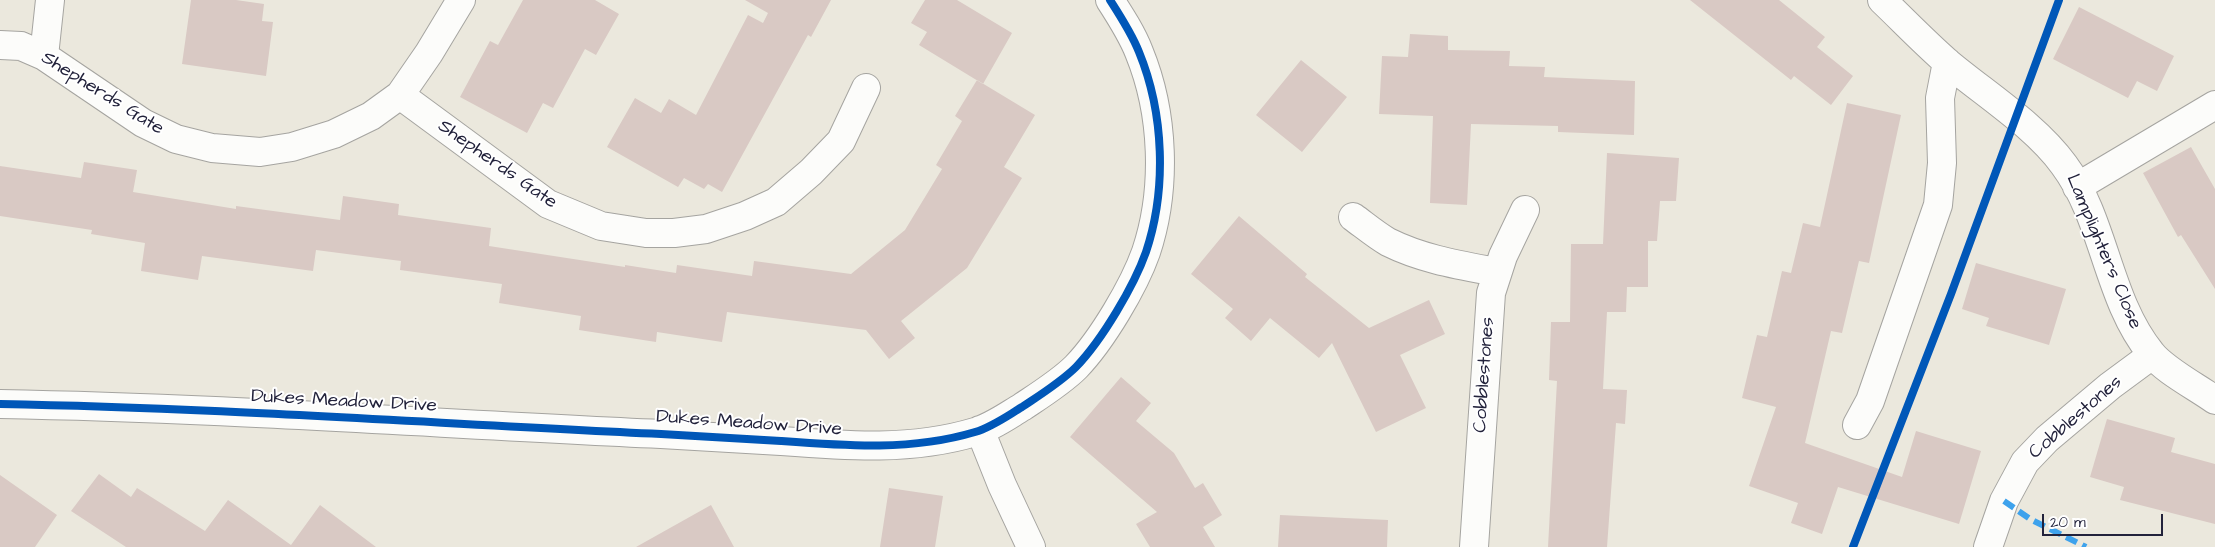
<!DOCTYPE html>
<style>
body{margin:0}
#map{position:relative;width:2215px;height:547px;overflow:hidden;background:#ebe8dd;font-family:"Architects Daughter",sans-serif}
canvas{display:block}
.scale{position:absolute;left:2042px;top:514px;width:121px;height:22px;box-sizing:border-box;border:2px solid #22223b;border-top:0;padding-left:6px;font-size:15px;line-height:18px;white-space:nowrap;color:#22223b;-webkit-text-stroke:4px #fff;paint-order:stroke}
</style>
<div id="map">
<canvas width="2215" height="547"></canvas>
<div class="scale">20 m</div>
</div>
<script>
const g = document.querySelector('canvas').getContext('2d');
g.lineJoin = 'round';
function paint(path, color) {
  g.fillStyle = color;
  g.fill(path, 'evenodd');
}
function stroke(path, color, width, dash) {
  g.strokeStyle = color;
  g.lineWidth = width;
  g.lineCap = dash ? 'butt' : 'round';
  g.setLineDash(dash || []);
  g.stroke(path);
}
function label(font, color, halo, rows, align = 'center') {
  g.font = font + ' "Architects Daughter",sans-serif';
  g.lineWidth = 4;
  g.setLineDash([]);
  g.textBaseline = 'middle';
  g.strokeStyle = halo;
  g.fillStyle = color;
  for (const [text, x, y, turn = 0] of rows) {
    g.save();
    g.translate(x, y);
    g.rotate((+turn || 0) * Math.PI / 180);
    g.textAlign = isNaN(turn) ? turn : align;
    if (halo) g.strokeText(text, 0, 0);
    g.fillText(text, 0, 0);
    g.restore();
  }
}
const building = new Path2D(`
 M 191,0 L 236,0 L 264,4 L 262,21 L 273,22 L 266,76 L 182,64 Z
 M 523,0 L 595,0 L 619,14 L 596,55 L 585,49 L 553,108 L 543,103 L 527,133 L 460,97 L 490,41 L 498,45 Z
 M 745,0 L 831,0 L 811,37 L 808,35 L 722,192 L 708,184 L 704,189 L 684,178 L 678,187 L 607,147 L 635,98 L 661,113 L 669,99 L 696,115 L 748,15 L 763,23 L 768,13 Z
 M 925,0 L 957,0 L 1012,33 L 983,84 L 919,45 L 927,32 L 911,23 Z
 M 1690,0 L 1779,0 L 1825,37 L 1817,47 L 1853,76 L 1831,105 L 1794,76 L 1791,80 Z
 M 2079,7 L 2174,56 L 2157,91 L 2137,81 L 2128,98 L 2053,59 Z
 M 1410,34 L 1448,36 L 1448,50 L 1510,51 L 1509,66 L 1545,67 L 1544,77 L 1635,81 L 1634,135 L 1558,132 L 1558,126 L 1471,124 L 1467,205 L 1430,203 L 1433,116 L 1379,114 L 1382,56 L 1408,57 Z
 M 1301,60 L 1347,97 L 1302,152 L 1256,115 Z
 M 977,80 L 1035,115 L 1004,167 L 1022,178 L 967,268 L 901,321 L 915,338 L 889,359 L 866,330 L 727,312 L 722,342 L 657,332 L 656,342 L 579,330 L 581,316 L 499,303 L 502,284 L 400,270 L 401,261 L 316,250 L 313,271 L 202,256 L 198,280 L 141,271 L 145,243 L 91,234 L 92,230 L 0,216 L 0,166 L 81,178 L 84,162 L 137,170 L 133,192 L 236,209 L 236,206 L 340,220 L 343,196 L 399,204 L 398,215 L 491,228 L 489,246 L 625,267 L 625,265 L 676,273 L 677,265 L 752,276 L 754,261 L 851,274 L 905,230 L 942,169 L 936,165 L 962,121 L 955,116 Z
 M 1847,103 L 1901,115 L 1869,263 L 1859,261 L 1842,333 L 1831,331 L 1805,443 L 1902,477 L 1916,431 L 1981,451 L 1959,524 L 1838,487 L 1822,534 L 1791,523 L 1798,503 L 1749,486 L 1776,407 L 1742,398 L 1757,335 L 1767,337 L 1782,271 L 1791,273 L 1803,223 L 1820,227 Z
 M 2191,147 L 2215,189 L 2215,289 L 2181,235 L 2178,237 L 2143,173 Z
 M 1607,153 L 1679,158 L 1676,201 L 1660,201 L 1657,241 L 1648,241 L 1648,287 L 1627,287 L 1626,312 L 1607,312 L 1603,389 L 1627,390 L 1625,424 L 1616,423 L 1607,547 L 1548,547 L 1557,381 L 1549,380 L 1551,322 L 1570,322 L 1571,244 L 1603,244 Z
 M 1239,216 L 1307,274 L 1305,277 L 1369,328 L 1429,300 L 1445,334 L 1400,355 L 1426,408 L 1376,432 L 1332,343 L 1319,358 L 1270,318 L 1251,341 L 1225,318 L 1233,309 L 1191,274 Z
 M 1976,263 L 2066,289 L 2049,345 L 1986,326 L 1989,318 L 1962,309 Z
 M 1121,377 L 1151,403 L 1136,421 L 1174,453 L 1195,488 L 1203,483 L 1222,515 L 1203,527 L 1215,547 L 1150,547 L 1136,524 L 1157,512 L 1070,437 Z
 M 2107,419 L 2175,438 L 2171,452 L 2215,464 L 2215,524 L 2120,500 L 2124,487 L 2090,477 Z
 M 99,474 L 131,497 L 137,488 L 205,531 L 228,500 L 291,545 L 320,505 L 376,547 L 126,547 L 71,511 Z
 M 0,475 L 57,515 L 35,547 L 0,547 Z
 M 889,488 L 943,496 L 935,547 L 880,547 Z
 M 711,505 L 734,547 L 636,547 Z
 M 1280,515 L 1388,520 L 1387,547 L 1278,547 Z`);
const minor = new Path2D(`
 M 1882,0 C 1904,21 1925,43 1948,63 C 1985,94 2036,126 2064,165 C 2105,220 2107,299 2151,353 C 2164,370 2197,387 2215,400
 M 0,45 L 21,46 L 44,56 L 143,123 L 176,139 L 212,148 L 260,152 L 292,147 L 334,134 L 371,116 L 400,95 L 429,53 L 461,0
 M 44,56 L 50,0
 M 400,95 L 548,204 L 601,226 L 646,233 L 674,233 L 706,229 L 745,216 L 776,202 L 811,172 L 841,141 L 866,88
 M 2077,187 L 2215,105
 M 1353,217 C 1364,225 1376,235 1388,242 C 1422,259 1459,265 1496,272
 M 0,404 C 221,408 441,424 661,434 C 701,436 741,439 781,441 C 847,446 912,451 975,432 C 992,427 1007,416 1022,407 C 1040,395 1061,382 1076,367 C 1102,340 1134,286 1146,252 C 1167,189 1164,113 1139,52 C 1132,34 1121,17 1110,0
 M 1857,425 L 1870,401 L 1938,205 L 1942,163 L 1940,98 L 1947,62
 M 980,430 L 1002,485 L 1031,547
 M 1474,547 L 1491,293 L 1503,256 L 1525,210
 M 1988,547 L 2004,501 L 2025,462 L 2047,439 L 2110,386 L 2152,355`);
const quiet = new Path2D(`
 M 2004,501 L 2030,519 L 2086,547`);
const cycleway = new Path2D(`
 M 0,404 C 221,408 441,424 661,434 C 701,436 741,439 781,441 C 847,446 912,451 975,432 C 992,427 1007,416 1022,407 C 1040,395 1061,382 1076,367 C 1102,340 1134,286 1146,252 C 1167,189 1164,113 1139,52 C 1132,34 1121,17 1110,0
 M 1853,547 L 1951,294 L 2059,0`);
const streetNames = [
 ["Shepherds Gate",102,94,32],
 ["Shepherds Gate",497,165,35],
 ["Lamplighters Close",2103,252,67],
 ["Cobblestones",1485,375,-86],
 ["Dukes Meadow Drive",344,402,3],
 ["Cobblestones",2076,418,-41],
 ["Dukes Meadow Drive",749,424,4]
];
paint(building, '#d9c9c4');
stroke(minor, '#a5a4a0', 30);
stroke(minor, '#fcfcfa', 28);
stroke(quiet, '#3ea2ec', 6, [12, 6]);
stroke(cycleway, '#0057b8', 8);
label('19px', '#22223b', '#fff', streetNames);
</script>
